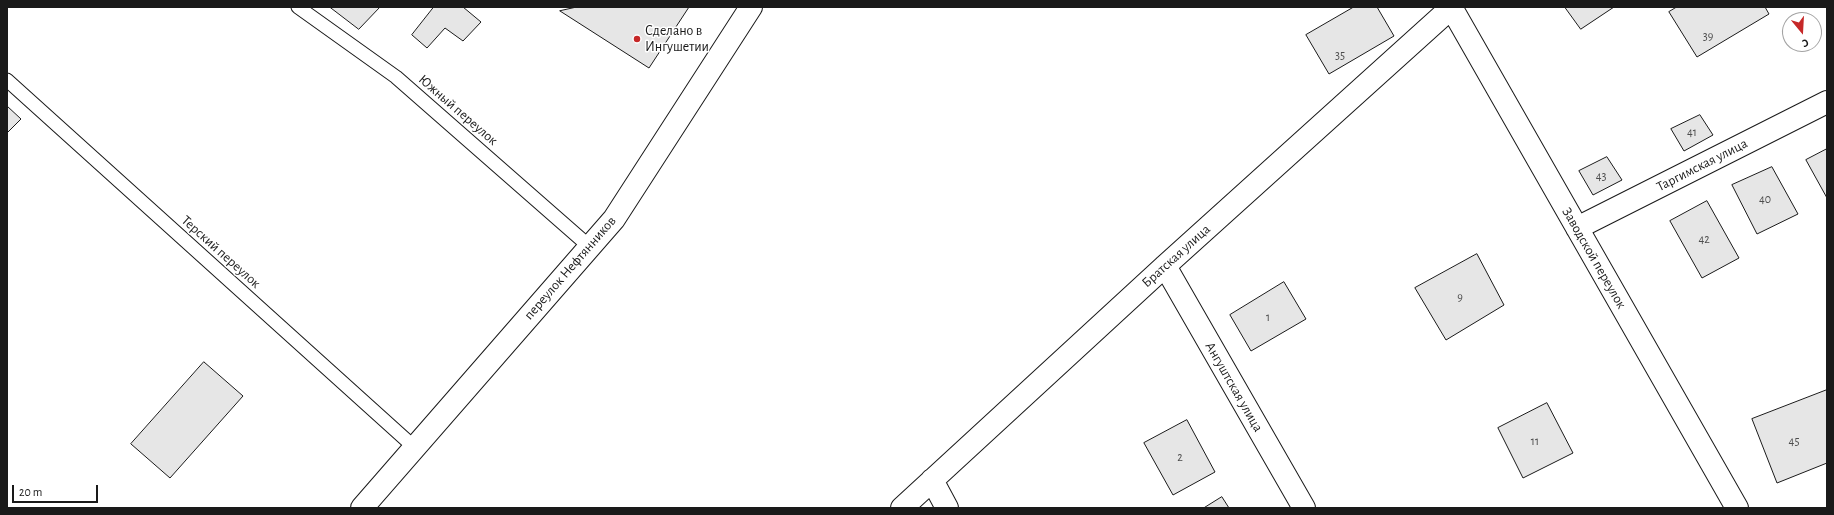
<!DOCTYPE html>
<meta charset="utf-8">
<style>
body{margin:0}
#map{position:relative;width:1834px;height:515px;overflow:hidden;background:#fff;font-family:"Alegreya Sans",sans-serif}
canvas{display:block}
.frame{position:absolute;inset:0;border:8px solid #1a1a1a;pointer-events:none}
.north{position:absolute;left:1782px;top:12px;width:40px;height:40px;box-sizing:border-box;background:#fff;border:1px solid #a3a3a3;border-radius:50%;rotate:162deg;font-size:11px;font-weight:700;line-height:16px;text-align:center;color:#1a1a1a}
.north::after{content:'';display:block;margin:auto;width:14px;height:18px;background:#c62828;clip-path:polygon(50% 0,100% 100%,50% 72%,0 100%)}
.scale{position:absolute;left:12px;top:485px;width:86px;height:18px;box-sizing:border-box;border:2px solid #1a1a1a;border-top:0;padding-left:5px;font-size:12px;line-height:14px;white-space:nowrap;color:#1a1a1a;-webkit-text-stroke:3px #fff;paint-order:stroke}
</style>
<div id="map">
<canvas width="1834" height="515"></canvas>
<div class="frame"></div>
<div class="north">С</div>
<div class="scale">20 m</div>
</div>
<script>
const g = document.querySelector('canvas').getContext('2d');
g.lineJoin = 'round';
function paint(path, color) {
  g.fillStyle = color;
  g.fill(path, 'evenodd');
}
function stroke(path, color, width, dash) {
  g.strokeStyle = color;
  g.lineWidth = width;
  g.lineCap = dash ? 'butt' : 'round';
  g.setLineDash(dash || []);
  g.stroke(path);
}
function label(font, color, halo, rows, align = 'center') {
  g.font = font + ' "Alegreya Sans",sans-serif';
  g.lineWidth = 3;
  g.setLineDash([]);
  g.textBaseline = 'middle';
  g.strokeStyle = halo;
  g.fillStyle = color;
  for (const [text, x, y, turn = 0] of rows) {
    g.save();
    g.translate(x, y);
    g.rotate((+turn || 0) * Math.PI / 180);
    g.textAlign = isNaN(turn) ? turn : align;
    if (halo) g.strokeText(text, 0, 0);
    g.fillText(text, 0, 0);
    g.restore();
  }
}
const building = new Path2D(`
 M 330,7 L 380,7 L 359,29 Z
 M 434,7 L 463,7 L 481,22 L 463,41 L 445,28 L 427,48 L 412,35 Z
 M 577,7 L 689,7 L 649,68 L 560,11 Z
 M 1354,7 L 1377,7 L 1394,36 L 1329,74 L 1306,35 Z
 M 1565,7 L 1614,7 L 1581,29 Z
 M 1677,7 L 1765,7 L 1769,14 L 1697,57 L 1669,12 Z
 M 7,106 L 21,119 L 7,133 Z
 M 1700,115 L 1713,135 L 1684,151 L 1671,129 Z
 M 1827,149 L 1827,198 L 1806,160 Z
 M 1607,157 L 1622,180 L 1593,195 L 1579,171 Z
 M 1772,167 L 1798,214 L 1757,234 L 1732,185 Z
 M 1707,201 L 1739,258 L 1702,278 L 1670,221 Z
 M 1477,254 L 1504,305 L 1446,340 L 1415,288 Z
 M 1284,282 L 1306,319 L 1251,351 L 1230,315 Z
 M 204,362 L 243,396 L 170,478 L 131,444 Z
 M 1827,390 L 1827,463 L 1777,483 L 1752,419 Z
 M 1547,403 L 1573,453 L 1523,478 L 1498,428 Z
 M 1187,420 L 1215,472 L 1173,495 L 1144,443 Z
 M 1222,497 L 1229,508 L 1204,508 Z`);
const lane = new Path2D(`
 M 298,7 L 396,77 L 590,247
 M 7,80 L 414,447`);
const street = new Path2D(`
 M 1451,7 L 1737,508
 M 1577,228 L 1827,102
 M 1165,266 L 1304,508
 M 932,480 L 947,508
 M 362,508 L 614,219 L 751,7
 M 902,508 L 1165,266 L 1452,7`);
const markers = [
 [637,39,4,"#c62828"]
];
const numberNames = [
 ["39",1708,36],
 ["35",1340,55],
 ["41",1692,132],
 ["43",1601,176],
 ["40",1765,199],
 ["42",1704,239],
 ["9",1460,297],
 ["1",1268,317],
 ["11",1535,441],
 ["45",1794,441],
 ["2",1180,457]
];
const poiNames = [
 ["Сделано в",645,31],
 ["Ингушетии",645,47]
];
const streetNames = [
 ["Южный переулок",458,110,41],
 ["Таргимская улица",1702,165,-27],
 ["Терский переулок",221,252,42],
 ["Братская улица",1176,256,-42],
 ["Заводской переулок",1594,258,60],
 ["переулок Нефтянников",570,268,-49],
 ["Ангуштская улица",1234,387,60]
];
paint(building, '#e6e6e6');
stroke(building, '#1a1a1a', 1);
stroke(lane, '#1a1a1a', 15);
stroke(street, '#1a1a1a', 24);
stroke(lane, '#fff', 13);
stroke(street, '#fff', 22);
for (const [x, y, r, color] of markers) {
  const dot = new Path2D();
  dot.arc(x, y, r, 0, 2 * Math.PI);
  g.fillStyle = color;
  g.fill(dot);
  stroke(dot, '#fff', 1.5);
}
label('12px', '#4d4d4d', null, numberNames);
label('14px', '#1a1a1a', '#fff', poiNames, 'left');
label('14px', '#1a1a1a', '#fff', streetNames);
</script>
